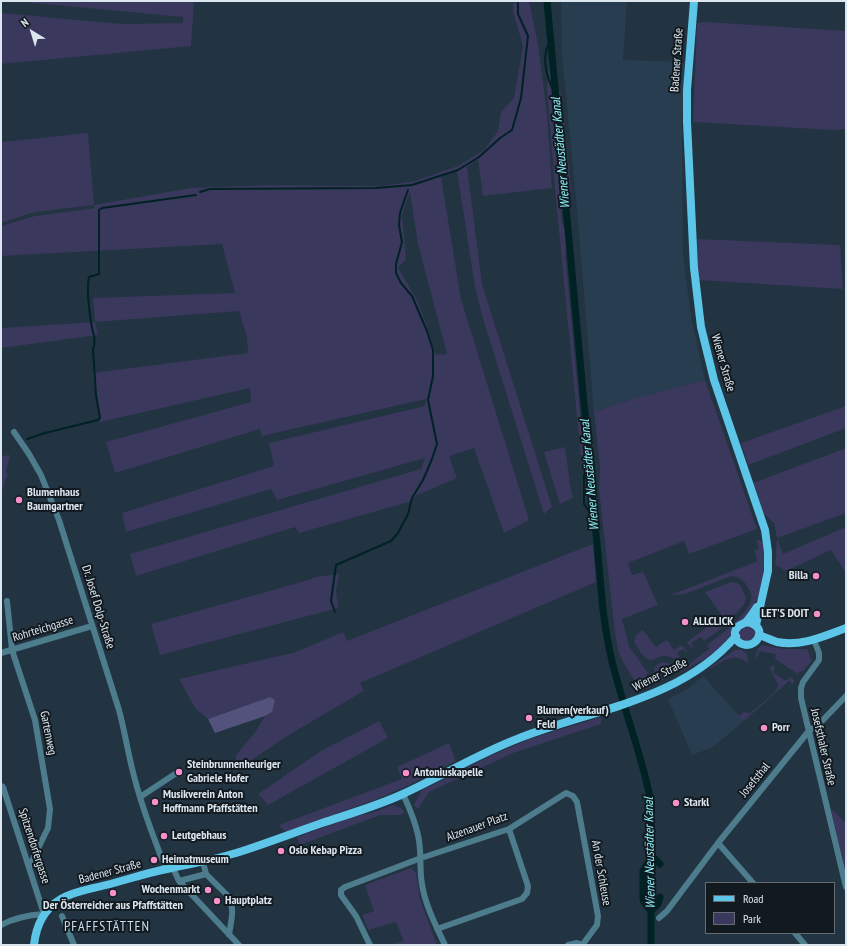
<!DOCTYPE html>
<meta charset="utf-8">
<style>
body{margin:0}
#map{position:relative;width:847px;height:946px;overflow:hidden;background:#223341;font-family:"PT Sans Narrow",sans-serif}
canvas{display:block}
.frame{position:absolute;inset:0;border:2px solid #dce6ef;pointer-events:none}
.legend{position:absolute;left:705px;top:882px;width:130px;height:52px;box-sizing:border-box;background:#121a20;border:1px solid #636c73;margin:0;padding:5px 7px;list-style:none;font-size:12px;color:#dce6ef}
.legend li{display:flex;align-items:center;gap:8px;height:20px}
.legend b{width:20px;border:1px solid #636c73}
.north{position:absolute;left:12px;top:12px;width:40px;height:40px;-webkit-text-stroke:3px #121a20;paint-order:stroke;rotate:322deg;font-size:11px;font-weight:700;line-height:16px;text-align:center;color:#dce6ef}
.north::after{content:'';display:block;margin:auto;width:14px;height:18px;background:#dce6ef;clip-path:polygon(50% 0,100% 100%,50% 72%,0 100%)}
</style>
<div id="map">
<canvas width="847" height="946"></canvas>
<div class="frame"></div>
<ul class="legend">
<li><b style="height:5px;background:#5cc5e8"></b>Road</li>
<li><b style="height:11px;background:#3a385c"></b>Park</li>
</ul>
<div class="north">N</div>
</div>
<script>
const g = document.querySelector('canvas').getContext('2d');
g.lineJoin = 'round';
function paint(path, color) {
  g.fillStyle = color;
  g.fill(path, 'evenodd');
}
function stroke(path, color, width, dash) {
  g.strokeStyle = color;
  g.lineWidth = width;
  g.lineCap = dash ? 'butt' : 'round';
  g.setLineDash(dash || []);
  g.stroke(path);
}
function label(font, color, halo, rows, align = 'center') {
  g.font = font + ' "PT Sans Narrow",sans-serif';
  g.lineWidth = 4;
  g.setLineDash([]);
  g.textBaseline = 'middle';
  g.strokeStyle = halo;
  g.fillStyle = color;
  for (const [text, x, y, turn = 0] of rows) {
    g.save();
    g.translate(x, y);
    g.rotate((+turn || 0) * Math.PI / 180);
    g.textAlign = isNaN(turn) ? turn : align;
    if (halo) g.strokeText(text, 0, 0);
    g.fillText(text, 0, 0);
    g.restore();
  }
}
const built = new Path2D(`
 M 561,1 L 627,1 L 623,60 L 685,62 L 682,128 L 683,255 L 691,317 L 705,380 L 633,399 L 594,412 L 576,198 L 562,55 Z
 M 703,676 L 744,721 L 713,747 L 692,755 L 668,699 L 686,690 Z`);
const green = new Path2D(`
 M 13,1 L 194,1 L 191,46 L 1,64 L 1,13 L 122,24 L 183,23 L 183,17 Z
 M 529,1 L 538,44 L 547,114 L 552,188 L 483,196 L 478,159 L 467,167 L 482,284 L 552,507 L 544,514 L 484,322 L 475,287 L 457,171 L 441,177 L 461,299 L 529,520 L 504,533 L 474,448 L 449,456 L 457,478 L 415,496 L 412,501 L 299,533 L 295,527 L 136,576 L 130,554 L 421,469 L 425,458 L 277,500 L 271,489 L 126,532 L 122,513 L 274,466 L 269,443 L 425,406 L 426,399 L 261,436 L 260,429 L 115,473 L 106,442 L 251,402 L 250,388 L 100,422 L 93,373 L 248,353 L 247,337 L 239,311 L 95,322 L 98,335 L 1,348 L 1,328 L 95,322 L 93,298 L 235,293 L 222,244 L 1,256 L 1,226 L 35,216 L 95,208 L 93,205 L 35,212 L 1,223 L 1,142 L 88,133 L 94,205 L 191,188 L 270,185 L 349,186 L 382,186 L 415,181 L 458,166 L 484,150 L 498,131 L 501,112 L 514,98 L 523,46 L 513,11 L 513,3 ZM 410,192 L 418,244 L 447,354 L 436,355 L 426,323 L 416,298 L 398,268 L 406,259 L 402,214 Z
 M 706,22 L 846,31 L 846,129 L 833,130 L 693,122 L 697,23 Z
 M 550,53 L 553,84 L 551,92 L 552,111 L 555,116 L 553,121 L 562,223 C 568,232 569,242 565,253 L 585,467 L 582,468 L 555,189 L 547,88 Z
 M 559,91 L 561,93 L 571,188 L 569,204 Z
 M 697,239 L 840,245 L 843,289 L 698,280 Z
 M 705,380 L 757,529 L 689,554 L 684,541 L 628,563 L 632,575 L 643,572 L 658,605 L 622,619 L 629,646 L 648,673 L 646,676 L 651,686 L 639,692 L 634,680 L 623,662 L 618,650 L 614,625 L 599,489 L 600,468 L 594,412 L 633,399 Z
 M 846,406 L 846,428 L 748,465 L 741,443 Z
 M 565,447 L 570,485 L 573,498 L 560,504 L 544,452 Z
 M 846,448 L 846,513 L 777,538 L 783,554 L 846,527 L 846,573 L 831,550 L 786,571 L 775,565 L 777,538 L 774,523 L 764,514 L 753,483 Z
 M 10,455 L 6,472 L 8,474 L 1,493 L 1,456 Z
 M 760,540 C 766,545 765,556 764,563 C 763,581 759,604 745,617 C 742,620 738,622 735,625 C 732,629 731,635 728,639 C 716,655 697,663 680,672 L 679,670 L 661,681 L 655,672 L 654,668 C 660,660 665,663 673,664 C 677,665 680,663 683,662 L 686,666 L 709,649 L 707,645 C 717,638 751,612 751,599 C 752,596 750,591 748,588 C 744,580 740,577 731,576 L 685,594 L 671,595 L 758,561 L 754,551 L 759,548 L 756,541 Z
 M 593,544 L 596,582 L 360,683 L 364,691 L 292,733 L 235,771 L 236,755 L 256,731 L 265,716 L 272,712 L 270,697 L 208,719 L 195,708 L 179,679 L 296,652 L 343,632 L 347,641 Z
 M 339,574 L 336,590 L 338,608 L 160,655 L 151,624 L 309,580 L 315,577 Z
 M 732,582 L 737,583 L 740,585 L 746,597 L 745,602 L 743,606 L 722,628 L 704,641 L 701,637 L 691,643 L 693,647 L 692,649 L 687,642 L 722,616 L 705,592 Z
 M739 634a8 8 0 1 1 16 0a8 8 0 1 1-16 0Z
 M 643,630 L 656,647 L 667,640 L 674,650 L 682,645 L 687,652 L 686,653 L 683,649 L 677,653 L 680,657 C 673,660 671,656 664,656 C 659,656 656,659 652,660 C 644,661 638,648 634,642 L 636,635 Z
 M 762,645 L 784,649 L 807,649 L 812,661 L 803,671 L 799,672 L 798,674 L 775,659 L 776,654 L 759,651 L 757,660 C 755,654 756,648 762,645 Z
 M 735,650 L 742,650 L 747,654 L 748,662 L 747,663 C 737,651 720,662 710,669 L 709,668 Z
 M 772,665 L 775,668 L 773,672 L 786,681 L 790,677 L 795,681 L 792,685 L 790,680 L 744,721 L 739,716 L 744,712 L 750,713 L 754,710 L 776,691 L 778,685 L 770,668 Z
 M 601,717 L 601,724 L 513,753 L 429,792 L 418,809 L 414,805 L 422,790 L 492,755 L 529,739 Z
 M 379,721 L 388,738 L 268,805 L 258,794 L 321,751 Z
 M 449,743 L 456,761 L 409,785 L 377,799 L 286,832 L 279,825 L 402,779 L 397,767 Z
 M 393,805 L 401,808 L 405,813 L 400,815 L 380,815 L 300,845 L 297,837 L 352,817 L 374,812 Z
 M 831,809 L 846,823 L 846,873 L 844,866 Z
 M 411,868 L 416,873 L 420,899 L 437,945 L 390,945 L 404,941 L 396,922 L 368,930 L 362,915 L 374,911 L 365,885 Z`);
const forest = new Path2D(`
 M 270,697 L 275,700 L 272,712 L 265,716 L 215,733 L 208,719 Z`);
const stream = new Path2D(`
 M 551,40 C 549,44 546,48 546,52 C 543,65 549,84 556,95
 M 200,192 L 210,189 L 376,188 L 412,185 L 458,170 L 479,157 L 500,138 L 512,130 L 521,98 L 528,36 L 518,14 L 518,3
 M 27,439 L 45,433 L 98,420 L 100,418 L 96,395 L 93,349 C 97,339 92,332 91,322 C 89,308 86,290 89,277 L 99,274 L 99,210 L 102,208 L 196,195
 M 589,465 L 584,475 L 584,504 L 588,510 L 594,517
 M 335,612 L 331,601 L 336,565 L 391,541 L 398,533 L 408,514 L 412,498 L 423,480 L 432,459 L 437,444 L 428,400 L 433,376 L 433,350 L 427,331 L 412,296 L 401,283 L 396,273 L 396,264 L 402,242 L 399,225 L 400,213 L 408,190`);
const canal = new Path2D(`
 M 547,1 L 603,610 C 606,634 610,657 617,680 C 628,721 643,760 651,802 L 651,945
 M 660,864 L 652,856 L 643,871 L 643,898 L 644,902 L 651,911 L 658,904 L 660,897`);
const minor = new Path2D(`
 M 14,432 L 29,454 L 41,475 L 59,520 L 119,710 C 125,732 128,754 134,776 C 142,808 154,839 166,869
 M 7,601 L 12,650 L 35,720 L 50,809 L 48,828 L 29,867
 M 814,640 L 819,653 L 819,660 L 803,682 L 801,688 L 801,698 L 846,887
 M 1,653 L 92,626
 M 1,786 L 3,787 L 44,914 C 29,915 14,918 1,925
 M 403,794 C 409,807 415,821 418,835 C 422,851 419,868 422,884 C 425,905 436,926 445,945
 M 140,797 L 178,772
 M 718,843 L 753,883
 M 203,862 L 206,874 L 229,897 C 235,910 231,921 229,935
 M 173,868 L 179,881 L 239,945
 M 179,881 L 206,874
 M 62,916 L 74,945
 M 659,918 L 667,911 L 718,843 L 808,732 L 822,721 L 846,696
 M 437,929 L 522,899 L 527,893 L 528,886 L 509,829
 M 795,933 L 805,945
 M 370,945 L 356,916 L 341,895 L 341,890 L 345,887 L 421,858 L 509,829 L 566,793 L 573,796 L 577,802 L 598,916 L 597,925 L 583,944
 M 568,945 L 577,943 L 583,945`);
const major = new Path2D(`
 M 694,1 L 687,90 L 687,122 L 694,268 L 701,327 L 714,380 L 765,530 L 768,552 L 768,571 L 756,625
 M 746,622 C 753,623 761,627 759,635 C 756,650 733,647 735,632 C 736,625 742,625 746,622 C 750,618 754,611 757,607
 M 759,635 C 765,637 771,640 777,642 C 801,647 824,636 846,628
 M 34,945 C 36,926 44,909 61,899 C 74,891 91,889 106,885 C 126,880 146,873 167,869 C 190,864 213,860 236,853 C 265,844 293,833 322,823 C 349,814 377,806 403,794 C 442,776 478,754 517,739 C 592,709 681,701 736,636`);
const markers = [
 [19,500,4,"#f890cc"],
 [816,576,4,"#f890cc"],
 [817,614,4,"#f890cc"],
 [685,622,4,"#f890cc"],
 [529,718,4,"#f890cc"],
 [764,728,4,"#f890cc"],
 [179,772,4,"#f890cc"],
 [406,773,4,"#f890cc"],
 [155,802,4,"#f890cc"],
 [676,803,4,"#f890cc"],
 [164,836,4,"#f890cc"],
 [281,851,4,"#f890cc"],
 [154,860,4,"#f890cc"],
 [208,890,4,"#f890cc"],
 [113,893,4,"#f890cc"],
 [217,901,4,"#f890cc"]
];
const streetNames = [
 ["Badener Straße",677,60,-86],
 ["Wiener Straße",723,363,74],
 ["Dr. Josef Dolp-Straße",98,607,73],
 ["Rohrteichgasse",43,629,-17],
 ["Wiener Straße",660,675,-27],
 ["Gartenweg",48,733,79],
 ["Josefsthaler Straße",823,747,77],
 ["Josefsthal",755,780,-51],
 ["Alzenauer Platz",477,827,-20],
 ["Spitzendorfergasse",34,846,72],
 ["Badener Straße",110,872,-15],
 ["An der Schleuse",601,873,80]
];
const poiNames = [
 ["Blumenhaus",27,493],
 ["Baumgartner",27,507],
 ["Billa",808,576,"right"],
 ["LET'S DOIT",809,614,"right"],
 ["ALLCLICK",693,622],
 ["Blumen(verkauf)",537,711],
 ["Feld",537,725],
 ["Porr",772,728],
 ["Steinbrunnenheuriger",187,765],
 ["Gabriele Hofer",187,779],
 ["Antoniuskapelle",414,773],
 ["Musikverein Anton",163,795],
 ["Hoffmann Pfaffstätten",163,809],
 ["Starkl",684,803],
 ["Leutgebhaus",172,836],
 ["Oslo Kebap Pizza",289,851],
 ["Heimatmuseum",162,860],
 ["Wochenmarkt",200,890,"right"],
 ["Hauptplatz",225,901],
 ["Der Österreicher aus Pfaffstätten",113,906,"center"]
];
const waterNames = [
 ["Wiener Neustädter Kanal",561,153,-95],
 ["Wiener Neustädter Kanal",590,475,-95],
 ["Wiener Neustädter Kanal",650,853,-91]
];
const quarterNames = [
 ["PFAFFSTÄTTEN",107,927]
];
paint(built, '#283e50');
paint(green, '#3a385c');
paint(forest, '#53527c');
stroke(stream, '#002224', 2);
stroke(canal, '#002224', 7);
stroke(minor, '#4d7c8d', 6);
stroke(major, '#5cc5e8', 8);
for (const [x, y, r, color] of markers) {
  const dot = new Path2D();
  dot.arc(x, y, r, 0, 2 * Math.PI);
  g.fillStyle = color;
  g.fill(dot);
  stroke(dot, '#121a20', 1.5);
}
label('12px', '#dce6ef', '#121a20', streetNames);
label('bold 12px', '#dce6ef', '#121a20', poiNames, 'left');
label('italic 13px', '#8cf4fc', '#121a20', waterNames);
g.letterSpacing = '1px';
label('14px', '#c8deef', '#121a20', quarterNames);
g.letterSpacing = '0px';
</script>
